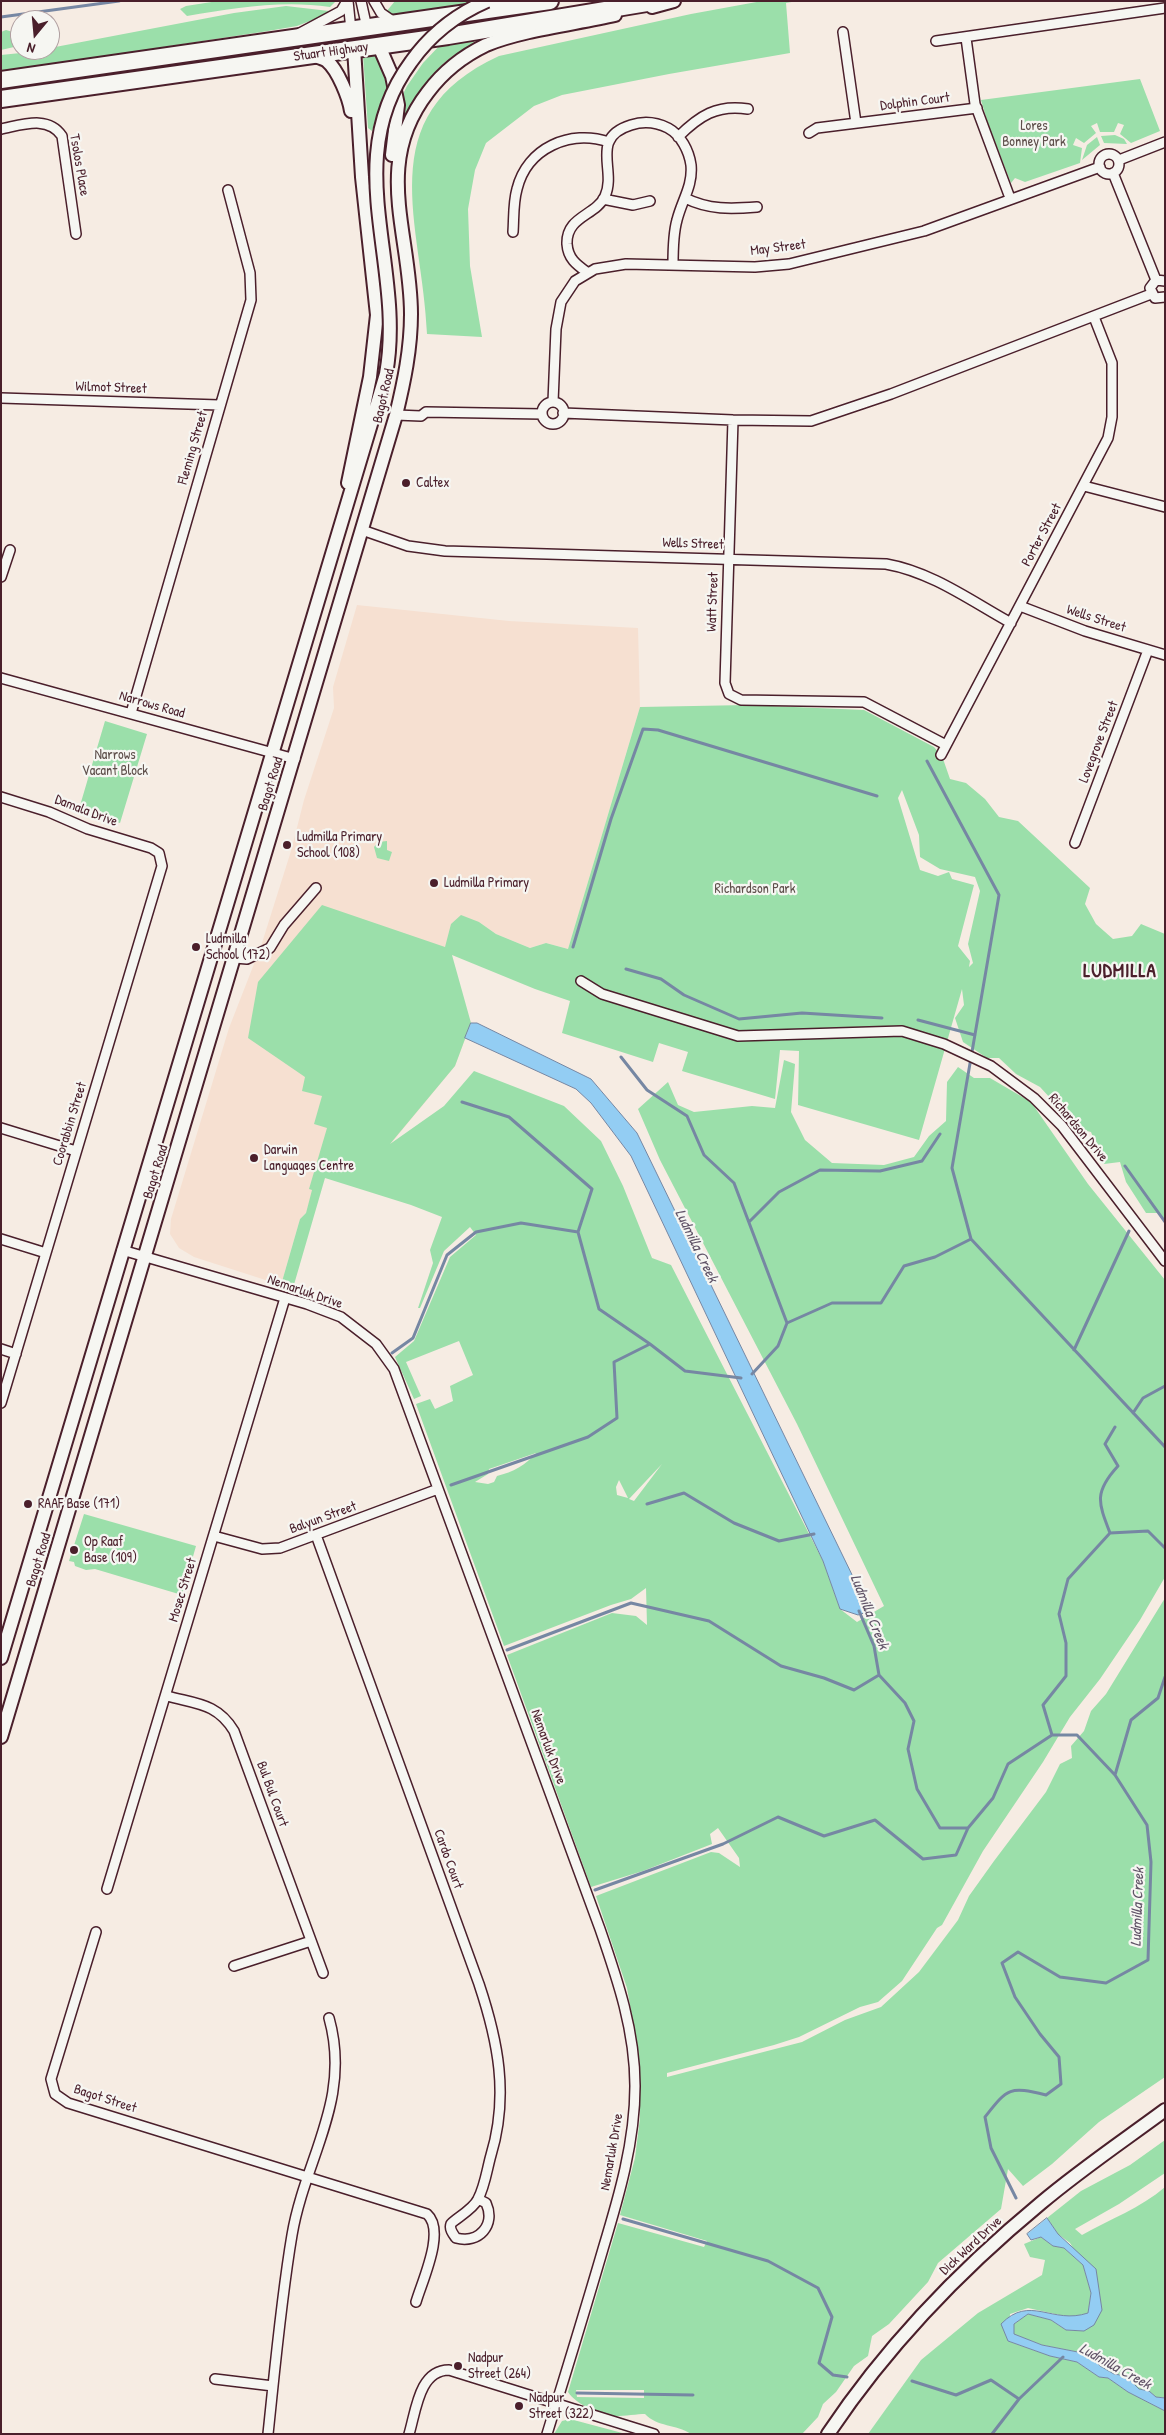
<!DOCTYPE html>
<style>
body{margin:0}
#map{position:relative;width:1166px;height:2435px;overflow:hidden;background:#f6ece3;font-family:"Patrick Hand",sans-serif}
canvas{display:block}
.frame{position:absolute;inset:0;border:2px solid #4a1f2b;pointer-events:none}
.north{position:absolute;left:10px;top:10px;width:50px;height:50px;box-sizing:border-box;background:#f6f6f2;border:1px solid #b1a0a2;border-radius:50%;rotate:197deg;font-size:14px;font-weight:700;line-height:20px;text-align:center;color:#4a1f2b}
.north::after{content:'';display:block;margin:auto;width:18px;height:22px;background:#4a1f2b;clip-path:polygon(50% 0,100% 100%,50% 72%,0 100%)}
</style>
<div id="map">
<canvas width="1166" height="2435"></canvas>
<div class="frame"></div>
<div class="north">N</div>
</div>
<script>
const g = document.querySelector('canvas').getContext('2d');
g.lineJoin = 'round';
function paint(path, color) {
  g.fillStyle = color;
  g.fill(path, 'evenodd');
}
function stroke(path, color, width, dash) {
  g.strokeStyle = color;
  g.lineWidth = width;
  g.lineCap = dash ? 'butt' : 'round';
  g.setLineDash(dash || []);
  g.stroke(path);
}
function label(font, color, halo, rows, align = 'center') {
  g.font = font + ' "Patrick Hand",sans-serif';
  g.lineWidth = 4.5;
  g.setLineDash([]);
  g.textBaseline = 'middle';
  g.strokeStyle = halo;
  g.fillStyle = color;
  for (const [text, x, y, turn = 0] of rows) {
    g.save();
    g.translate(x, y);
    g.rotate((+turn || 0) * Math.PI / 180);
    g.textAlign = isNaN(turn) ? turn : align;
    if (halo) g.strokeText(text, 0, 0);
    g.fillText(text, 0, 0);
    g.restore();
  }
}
const built = new Path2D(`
 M 357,605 L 509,621 L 638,628 L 640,707 L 568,949 L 546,943 L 530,948 L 496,934 L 479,922 L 445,946 L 471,1023 L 455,1066 L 389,1146 L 335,1129 L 310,1189 L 313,1190 L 306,1213 L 300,1219 L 281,1285 L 194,1257 L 179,1248 L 170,1234 L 171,1219 L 229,1028 L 261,946 L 291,851 L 304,800 L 334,708 L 333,687 Z`);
const green = new Path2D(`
 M 218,1 L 226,2 L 336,1 L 330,7 C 282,0 234,8 187,16 L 180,9 L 186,6 Z
 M 395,1 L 478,1 L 472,4 L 396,16 L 386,12 Z
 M 762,1 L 797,1 L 786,3 L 790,53 L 669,74 L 562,95 L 534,106 L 486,143 L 475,170 L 468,209 L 470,266 L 482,337 L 427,334 C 423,225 368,116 499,56 L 691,14 Z
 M 286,6 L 329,11 L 328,14 L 297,26 L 268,31 L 1,72 L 1,55 L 50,50 L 50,48 L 234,13 Z
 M 6,30 L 13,32 L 16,39 L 14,47 L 1,50 L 1,32 Z
 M 475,40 C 472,48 457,53 450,58 C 429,75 414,97 402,121 L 402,96 L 407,86 L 423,63 L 442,43 Z
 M 363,55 L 375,56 L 383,67 L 389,85 L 381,102 L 372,131 L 368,128 Z
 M 1140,79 L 1160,131 L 1131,143 L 1120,134 L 1124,125 L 1118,123 L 1114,132 L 1100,132 L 1097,123 L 1091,126 L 1096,133 L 1084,143 L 1076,138 L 1073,145 L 1082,148 L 1080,163 L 1025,182 L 1015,178 L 1011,183 L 988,124 L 981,100 Z
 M 1115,135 L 1124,139 L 1127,144 L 1104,143 L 1101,136 Z
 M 1097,137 L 1100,145 L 1082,160 L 1087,145 Z
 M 747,705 L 864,710 L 934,747 L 942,756 L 950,779 L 966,783 L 985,799 L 999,817 L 1018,821 L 1090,888 L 1085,904 L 1096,924 L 1113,939 L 1132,936 L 1141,924 L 1165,934 L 1165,1220 L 1159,1213 L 1146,1213 L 1126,1182 L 1120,1162 L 1104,1164 L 1091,1132 L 1070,1127 L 1064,1113 L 1040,1087 L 1016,1074 L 999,1058 L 987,1058 L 963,1042 L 955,1018 L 964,1005 L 962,989 L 919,1140 L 798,1105 L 799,1051 L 780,1050 L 775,1099 L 682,1071 L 688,1052 L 659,1043 L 653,1062 L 562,1033 L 570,1001 L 535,989 L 452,955 L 471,1023 L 455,1066 L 390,1144 L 444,1106 L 474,1071 L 564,1106 L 601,1141 L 623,1186 L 652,1258 L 671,1265 L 823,1561 L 840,1609 L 857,1622 L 884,1606 L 797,1424 L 660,1160 L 638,1109 L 668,1082 L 678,1105 L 694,1112 L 752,1106 L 775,1108 L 784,1060 L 795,1064 L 791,1112 L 805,1140 L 832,1163 L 884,1165 L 914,1157 L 929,1136 L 946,1121 L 947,1082 L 958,1067 L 974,1078 L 990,1078 L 1031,1102 L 1088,1184 L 1165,1280 L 1165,1577 L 1140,1620 L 1100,1679 L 1070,1717 L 1043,1762 L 983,1851 L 942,1925 L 937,1928 L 902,1981 L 878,2002 L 860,2007 L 799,2037 L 774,2045 L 667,2073 L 667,2077 L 802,2042 L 845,2020 L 881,2007 L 919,1972 L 958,1920 L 969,1896 L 994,1861 L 1046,1792 L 1060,1764 L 1072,1758 L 1071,1746 L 1084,1731 L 1091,1711 L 1106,1694 L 1165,1598 L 1165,2077 L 1099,2122 L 1052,2164 L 1023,2186 L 1008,2169 L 1001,2209 L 938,2263 L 928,2282 L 889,2324 L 872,2336 L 868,2356 L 854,2366 L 836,2392 L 823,2404 L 818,2417 L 802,2434 L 691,2434 C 676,2424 657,2427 645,2414 C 637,2414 619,2417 613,2416 C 597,2413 577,2405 568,2392 L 618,2223 L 704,2247 L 707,2241 L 620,2215 L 635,2158 L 640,2118 L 639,2056 L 627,1988 L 596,1896 L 711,1852 L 719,1853 L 740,1867 L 739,1858 L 718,1828 L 710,1834 L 712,1844 L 643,1871 L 591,1887 L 507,1655 L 612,1613 L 636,1616 L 647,1625 L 646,1588 L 631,1599 L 611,1605 L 504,1646 L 416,1404 L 430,1399 L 435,1409 L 453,1401 L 450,1386 L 473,1375 L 459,1341 L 406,1362 L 421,1396 L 414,1399 L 395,1357 L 414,1341 L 450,1257 L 476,1235 L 470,1227 L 444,1251 L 420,1308 L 418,1308 L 433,1263 L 430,1250 L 442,1217 L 411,1205 L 325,1178 L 293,1288 L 281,1285 L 300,1219 L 306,1213 L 312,1190 L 309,1189 L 327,1128 L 314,1124 L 322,1096 L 302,1091 L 305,1077 L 248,1038 L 258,982 L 322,905 L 445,947 L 451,924 L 461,915 L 479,922 L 496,934 L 530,948 L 546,943 L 568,949 L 640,707 ZM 902,790 L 919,835 L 920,857 L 940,869 L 975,877 L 980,891 L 968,944 L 973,963 L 969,967 L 970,961 L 958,946 L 974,885 L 952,879 L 949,872 L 938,876 L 920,870 L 898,798 ZM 536,1453 C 526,1465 513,1472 497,1476 L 494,1482 L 488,1484 L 475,1482 L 488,1474 L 489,1469 ZM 662,1464 L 634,1501 L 629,1499 ZM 619,1480 L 628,1498 L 617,1495 L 616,1487 ZM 576,2390 L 644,2390 L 644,2398 L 577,2397 Z
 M 105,721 L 147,734 L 120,823 L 79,809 Z
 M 387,841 L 387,850 L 392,852 L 389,861 L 377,858 L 374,847 L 378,842 Z
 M 84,1514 L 196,1546 L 182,1595 L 95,1569 L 86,1570 L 75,1566 L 74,1562 L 69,1561 Z
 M 1165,2140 L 1165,2173 L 1119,2204 L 1075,2229 L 1082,2235 C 1110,2219 1141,2208 1165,2187 L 1165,2398 L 1156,2397 L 1149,2391 L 1139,2389 L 1126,2376 L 1114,2374 L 1100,2366 L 1088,2354 L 1042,2345 L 1013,2334 L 1014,2324 L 1028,2314 L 1051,2320 L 1066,2330 L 1084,2331 L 1099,2290 L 1070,2243 L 1058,2234 L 1047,2218 L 1081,2191 L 1130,2165 Z
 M 1041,2237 L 1053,2246 L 1064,2248 L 1083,2265 L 1091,2293 L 1088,2313 L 1073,2318 L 1028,2308 L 1010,2314 L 1008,2341 L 1050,2356 L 1077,2362 L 1099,2377 L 1108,2378 L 1128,2392 L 1165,2411 L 1165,2434 L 868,2434 L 921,2360 L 978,2313 L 1042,2275 L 1045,2260 L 1030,2257 L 1024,2244 Z
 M 570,2419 L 626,2434 L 554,2434 L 562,2421 Z`);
const water = new Path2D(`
 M 471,1023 L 477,1023 L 591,1079 L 637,1133 L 858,1587 L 873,1610 L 858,1615 L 840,1609 L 823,1561 L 631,1156 L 591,1103 L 576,1089 L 465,1038 Z
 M 1047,2218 L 1058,2234 L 1096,2269 L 1102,2310 L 1094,2325 L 1084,2331 L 1066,2330 L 1051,2320 L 1028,2314 L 1014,2324 L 1014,2334 L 1042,2345 L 1088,2354 L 1100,2366 L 1114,2374 L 1126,2376 L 1139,2389 L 1149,2391 L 1156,2397 L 1165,2398 L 1165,2411 L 1128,2392 L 1108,2378 L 1099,2377 L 1077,2362 L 1050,2356 L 1008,2341 L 1001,2324 C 1030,2294 1052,2325 1088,2313 L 1091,2293 L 1083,2265 L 1064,2248 L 1053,2246 L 1041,2237 L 1031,2240 L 1027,2234 Z`);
const stream = new Path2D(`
 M 1,17 L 119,1
 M 927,761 L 999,895 L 952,1168 L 971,1239 L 1165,1447
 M 573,947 L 611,819 L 643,729 L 658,730 L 877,796
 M 626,969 L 661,979 L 684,995 L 739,1019 L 802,1013 L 882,1018
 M 918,1020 L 975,1035
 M 621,1057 L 647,1090 L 687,1116 L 704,1155 L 734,1183 L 787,1323
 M 462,1102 L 509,1117 L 592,1189 L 578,1232
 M 1125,1166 L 1165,1222
 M 750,1221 L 779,1192 L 820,1170 L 880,1171 L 922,1161 L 940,1134
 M 1074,1350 L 1129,1231
 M 392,1353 L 413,1338 L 447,1255 L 476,1232 L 521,1223 L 578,1232 L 599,1309 L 650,1344
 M 752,1374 L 778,1346 L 787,1323 L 832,1303 L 881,1303 L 904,1266 L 935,1257 L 971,1239
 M 1133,1413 L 1143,1398 L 1165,1386
 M 451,1485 L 588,1437 L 617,1418 L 614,1362 L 650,1344 L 685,1371 L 741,1378
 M 647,1504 L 684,1493 L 734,1523 L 779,1541 L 814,1534
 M 1110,1533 C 1098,1502 1094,1492 1118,1466 L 1105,1444 L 1115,1427
 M 859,1611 L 874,1646 L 879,1675 L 905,1703 L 914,1721 L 908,1749 L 917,1789 L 940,1828 L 968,1828 L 993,1798 L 1008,1764 L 1052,1735 L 1077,1735 L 1115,1775 L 1147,1825 L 1151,1862 L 1148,1960 L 1106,1983 L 1060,1977 L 1018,1952 L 1002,1963 L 1015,1997 L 1040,2034 L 1059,2057 L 1061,2084 L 1046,2095 C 1009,2086 1008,2088 985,2117 L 991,2148 L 1016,2198
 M 507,1650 L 631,1603 L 709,1621 L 781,1666 L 824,1678 L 854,1690 L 879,1675
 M 1052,1735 L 1043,1705 L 1066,1676 L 1066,1643 L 1059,1614 L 1068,1579 L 1110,1533 L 1148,1531 L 1165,1548
 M 1115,1775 L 1131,1720 L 1158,1698 L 1165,1677
 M 595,1890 L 723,1844 L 778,1817 L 824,1836 L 875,1820 L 923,1859 L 956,1855 L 968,1828
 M 623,2219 L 768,2261 L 818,2288 L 832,2317 L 819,2363 L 833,2375 L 847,2377
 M 912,2381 L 956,2395 L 991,2380 L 1019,2399
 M 577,2393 L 693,2395
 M 992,2434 L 1019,2399 L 1063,2357`);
const street = new Path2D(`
 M 348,1 L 351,30
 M 361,1 L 367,28
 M 374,1 L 381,13 L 394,22
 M 843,32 L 856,123
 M 300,33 L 341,11 L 347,1
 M 966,38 L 975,104 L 1010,198
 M 936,41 L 1165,8
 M 1,129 C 22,125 48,115 62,136 L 76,234
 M 809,133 L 817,128 L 977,108
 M 678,137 C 699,116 717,104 748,109
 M1099 164a10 10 0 1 1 20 0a10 10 0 1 1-20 0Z
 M 1119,160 L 1165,142
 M 1113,173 L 1156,280
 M 685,198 C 709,210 731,209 757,207
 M 603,199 L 633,205 L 650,201
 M 513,232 C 514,218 513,203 517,189 C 527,148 570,129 609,142
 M 588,273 C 577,265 568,259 567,244 C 566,216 596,216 605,196 C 617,170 589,138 631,125 C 643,121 656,122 668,128 C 681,135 689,151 691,165 C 693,186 682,200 677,220 C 673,234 673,250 673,265
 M 1165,281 L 1156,280 L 1150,288 L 1155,298 L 1165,297
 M 1,398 L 219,405
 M 553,402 L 556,329 L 561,302 L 575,281 L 595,269 L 626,264 L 755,267 L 789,264 L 924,231 L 1100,167
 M542 413a11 11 0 1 1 22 0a11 11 0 1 1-22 0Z
 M 563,413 L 733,420 L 811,421 L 891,394 L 1151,294
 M 396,415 L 421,416 L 426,412 L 542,414
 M 733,420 L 725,683 L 729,694 L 741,700 L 864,702 L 946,745
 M 1084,486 L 1165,507
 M 362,530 L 408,546 L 445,551 L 886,564 C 932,572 971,601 1011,623
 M 1,577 L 10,550
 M 1020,606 L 1085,631 L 1165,655
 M 1,678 L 295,759
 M 131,713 L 251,300 L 250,273 L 228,190
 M 941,755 L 1108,438 L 1112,417 L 1112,363 L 1094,317
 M 1,797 L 49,812 L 88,829 L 151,848 L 159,853 L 162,866 L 1,1403
 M 1075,843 L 1148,650
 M 235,958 L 247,959 L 270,948 L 284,925 L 316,888
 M 581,981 L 602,994 L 738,1036 L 902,1031 L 944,1044 L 991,1066 L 1034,1098 L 1062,1126 L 1165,1261
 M 1,1128 L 76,1151
 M 1,1239 L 46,1253
 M 122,1250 L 307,1304 L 341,1317 L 376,1344 L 394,1369 L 600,1929 C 618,1981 635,2031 635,2086 C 635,2142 619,2196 603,2249 C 585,2311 566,2372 547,2434
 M 1,1349 L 16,1354
 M 316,1535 L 479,1984 C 498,2041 509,2095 491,2155 C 487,2169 485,2186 478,2199 C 473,2210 453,2220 451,2224 C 449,2229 453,2234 456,2238 C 479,2244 496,2225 486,2203 L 478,2199
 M 214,1536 L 262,1549 L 280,1548 L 438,1489
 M 167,1696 C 196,1704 217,1703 234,1731 L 323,1973
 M 107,1889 L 285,1298
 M 96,1932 L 51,2079 L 55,2094 L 68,2103 L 427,2214 C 446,2231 422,2281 416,2302
 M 234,1966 L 311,1941
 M 215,2379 L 273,2386
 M 268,2434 C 275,2368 281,2300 292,2235 C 305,2158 352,2100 329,2018
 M 409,2434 C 416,2411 419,2370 449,2370 L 654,2434`);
const secondary = new Path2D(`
 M 652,7 L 674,1
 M 379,46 L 392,76 L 398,105 L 392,155
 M 312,55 C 317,57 323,58 327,61 C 338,70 349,98 351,111
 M 348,483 L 370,377 L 377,315 L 362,177 L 354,48
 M 1,1658 L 386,374
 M 1,1737 L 396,415 C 404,382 411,349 411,314 C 411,234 372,164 428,92 C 443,72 463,56 486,45 C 522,30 576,24 615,15
 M 828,2434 C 886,2347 960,2270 1041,2203 C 1080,2170 1123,2141 1165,2110`);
const highway = new Path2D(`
 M 1,80 L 550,1
 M 1,99 L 448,36 L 659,1`);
const secondaryBridge = new Path2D(`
 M 386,374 C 406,265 338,161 411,62 C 430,35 457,14 487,1`);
const markers = [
 [406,483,5,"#4a1f2b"],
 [287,845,5,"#4a1f2b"],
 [434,883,5,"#4a1f2b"],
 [196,947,5,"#4a1f2b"],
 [254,1158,5,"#4a1f2b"],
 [28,1504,5,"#4a1f2b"],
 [74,1550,5,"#4a1f2b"],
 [458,2366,5,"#4a1f2b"],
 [519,2406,5,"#4a1f2b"]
];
const streetNames = [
 ["Stuart Highway",331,52,-8],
 ["Dolphin Court",915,102,-7],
 ["Tsolos Place",79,165,80],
 ["May Street",778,248,-7],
 ["Wilmot Street",111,388,2],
 ["Bagot Road",384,396,-77],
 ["Fleming Street",193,448,-74],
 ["Porter Street",1042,535,-62],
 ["Wells Street",693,544,2],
 ["Watt Street",713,602,-88],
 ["Wells Street",1096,619,18],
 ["Narrows Road",152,705,16],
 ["Lovegrove Street",1099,742,-69],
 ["Bagot Road",271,784,-73],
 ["Damala Drive",86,811,21],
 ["Coorabbin Street",70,1124,-73],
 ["Richardson Drive",1078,1128,50],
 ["Bagot Road",156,1172,-73],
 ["Nemarluk Drive",305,1292,19],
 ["Balyun Street",323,1518,-20],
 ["Bagot Road",39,1560,-73],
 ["Mosec Street",183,1590,-73],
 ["Nemarluk Drive",548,1747,70],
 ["Bul Bul Court",272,1794,70],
 ["Cardo Court",448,1859,70],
 ["Bagot Street",105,2099,18],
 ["Nemarluk Drive",612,2152,-80],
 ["Dick Ward Drive",971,2246,-43]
];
const parkNames = [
 ["Lores",1034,126],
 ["Bonney Park",1034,142],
 ["Narrows",115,755],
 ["Vacant Block",115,771],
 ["Richardson Park",755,889]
];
const poiNames = [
 ["Caltex",416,483],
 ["Ludmilla Primary",297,837],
 ["School (108)",297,853],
 ["Ludmilla Primary",444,883],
 ["Ludmilla",206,939],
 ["School (172)",206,955],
 ["Darwin",264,1150],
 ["Languages Centre",264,1166],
 ["RAAF Base (171)",38,1504],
 ["Op Raaf",84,1542],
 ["Base (109)",84,1558],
 ["Nadpur",468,2358],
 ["Street (264)",468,2374],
 ["Nadpur",529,2398],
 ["Street (322)",529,2414]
];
const waterNames = [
 ["Ludmilla Creek",696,1246,64],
 ["Ludmilla Creek",869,1612,68],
 ["Ludmilla Creek",1138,1907,-88],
 ["Ludmilla Creek",1115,2367,29]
];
const districtNames = [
 ["LUDMILLA",1120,972]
];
paint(built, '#f6e0d1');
paint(green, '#9bdfaa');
paint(water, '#93cdf3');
stroke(water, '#7687a3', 1);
stroke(stream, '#7687a3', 3);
stroke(street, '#4a1f2b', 12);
stroke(secondary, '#4a1f2b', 16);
stroke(highway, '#4a1f2b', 20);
stroke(street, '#f6f6f2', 9);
stroke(secondary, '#f6f6f2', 12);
stroke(highway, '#f6f6f2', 16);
stroke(secondaryBridge, '#4a1f2b', 16, []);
stroke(secondaryBridge, '#f6f6f2', 12);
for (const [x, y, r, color] of markers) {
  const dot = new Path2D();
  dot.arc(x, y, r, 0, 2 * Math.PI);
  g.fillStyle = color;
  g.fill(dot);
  stroke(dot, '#f6f6f2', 2);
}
label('14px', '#4a1f2b', '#f6f6f2', streetNames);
label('14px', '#5e4f4b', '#f6f6f2', parkNames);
label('14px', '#4a1f2b', '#f6f6f2', poiNames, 'left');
label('italic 15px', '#605367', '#f6f6f2', waterNames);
g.letterSpacing = '1px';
label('bold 19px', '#4a1f2b', '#f6f6f2', districtNames);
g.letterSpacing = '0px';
</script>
